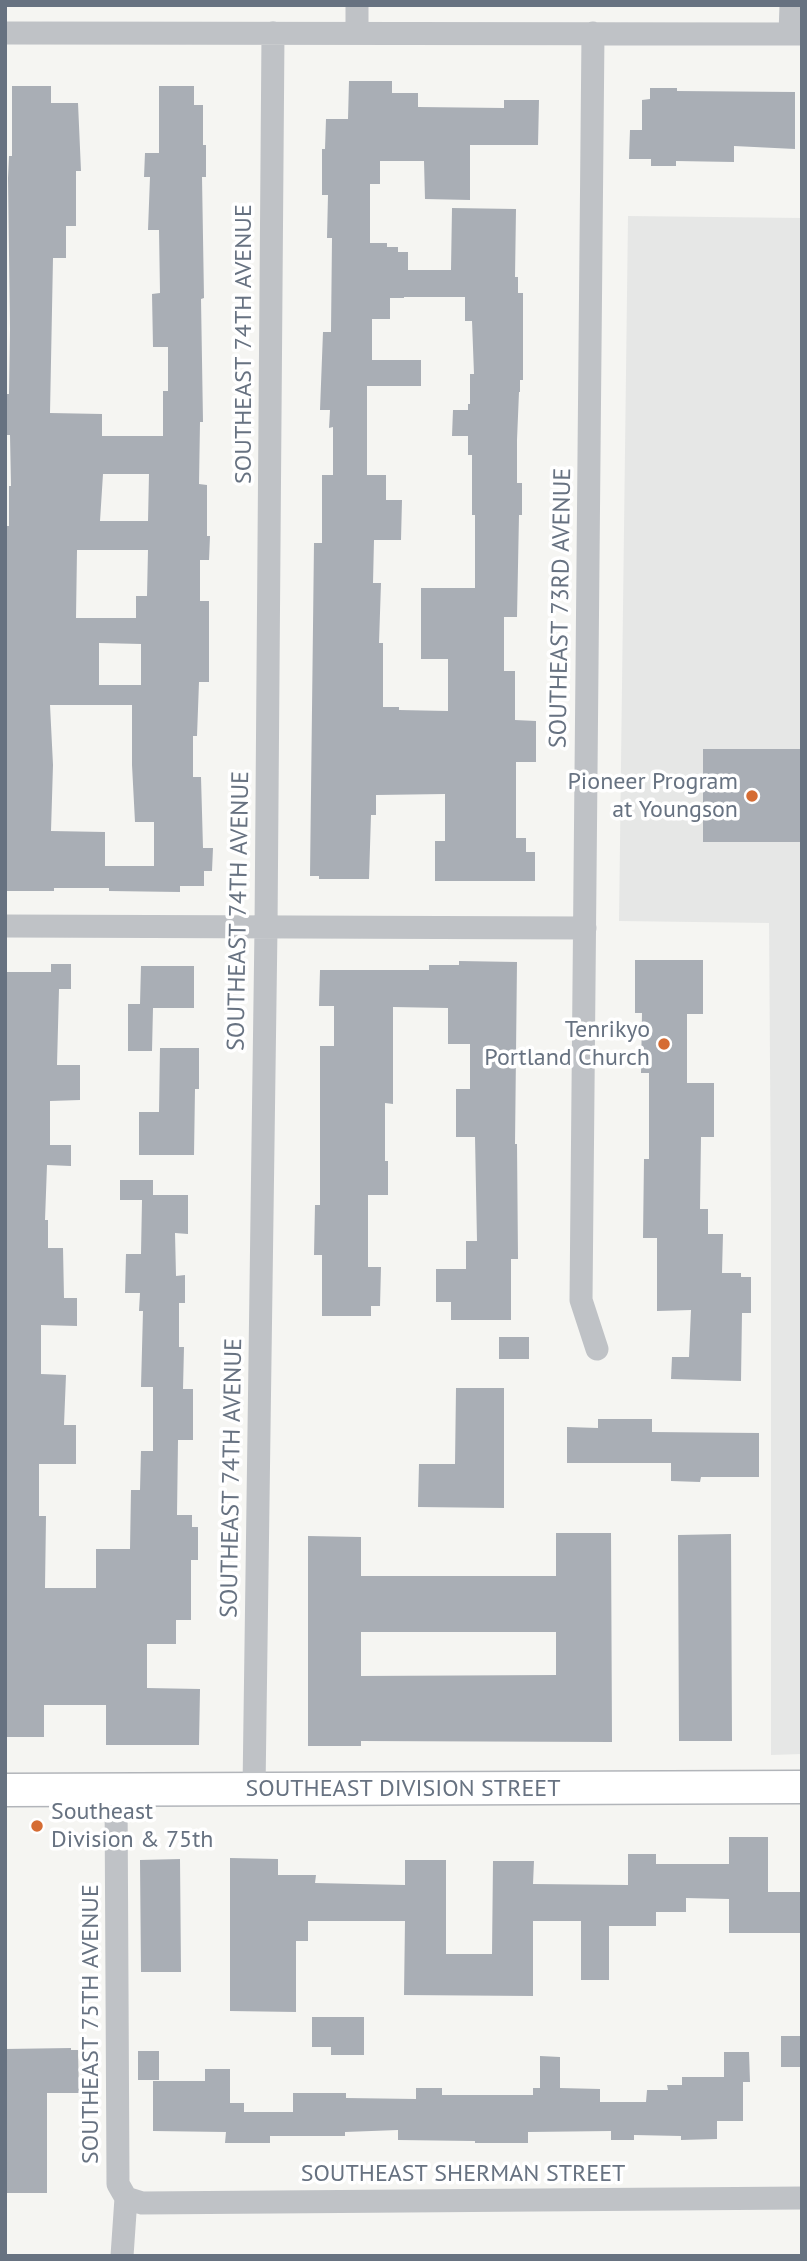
<!DOCTYPE html>
<style>
body{margin:0}
#map{position:relative;width:807px;height:2261px;overflow:hidden;background:#f5f5f2;font-family:"PT Sans",sans-serif}
canvas{display:block}
.frame{position:absolute;inset:0;border:7px solid #677281;pointer-events:none}
</style>
<div id="map">
<canvas width="807" height="2261"></canvas>
<div class="frame"></div>
</div>
<script>
const g = document.querySelector('canvas').getContext('2d');
g.lineJoin = 'round';
function paint(path, color) {
  g.fillStyle = color;
  g.fill(path, 'evenodd');
}
function stroke(path, color, width, dash) {
  g.strokeStyle = color;
  g.lineWidth = width;
  g.lineCap = dash ? 'butt' : 'round';
  g.setLineDash(dash || []);
  g.stroke(path);
}
function label(font, color, halo, rows, align = 'center') {
  g.font = font + ' "PT Sans",sans-serif';
  g.lineWidth = 7;
  g.setLineDash([]);
  g.textBaseline = 'middle';
  g.strokeStyle = halo;
  g.fillStyle = color;
  for (const [text, x, y, turn = 0] of rows) {
    g.save();
    g.translate(x, y);
    g.rotate((+turn || 0) * Math.PI / 180);
    g.textAlign = isNaN(turn) ? turn : align;
    if (halo) g.strokeText(text, 0, 0);
    g.fillText(text, 0, 0);
    g.restore();
  }
}
const built = new Path2D(`
 M 628,216 L 802,218 L 802,1754 L 771,1755 L 771,1203 L 769,923 L 619,921 Z`);
const building = new Path2D(`
 M 349,81 L 392,81 L 392,93 L 418,93 L 418,107 L 504,108 L 504,100 L 539,100 L 538,145 L 470,145 L 470,200 L 425,199 L 424,161 L 380,161 L 380,184 L 370,184 L 370,243 L 387,243 L 387,247 L 398,247 L 398,252 L 408,252 L 408,270 L 451,270 L 452,208 L 516,209 L 515,277 L 518,277 L 518,293 L 523,293 L 523,380 L 520,380 L 520,392 L 519,392 L 517,440 L 517,483 L 522,483 L 522,515 L 519,515 L 517,617 L 504,617 L 504,671 L 515,671 L 515,720 L 536,721 L 536,762 L 516,762 L 516,838 L 526,838 L 526,852 L 535,852 L 535,881 L 435,881 L 435,841 L 445,841 L 445,794 L 376,795 L 376,815 L 371,815 L 369,879 L 319,879 L 319,876 L 310,876 L 314,543 L 322,543 L 322,475 L 333,475 L 333,427 L 329,428 L 330,410 L 320,410 L 323,332 L 331,332 L 332,238 L 327,238 L 328,195 L 322,195 L 322,149 L 325,149 L 326,119 L 348,119 ZM 404,297 L 465,297 L 465,321 L 472,321 L 474,374 L 470,374 L 470,404 L 468,404 L 468,410 L 453,410 L 452,436 L 468,436 L 468,455 L 472,455 L 472,515 L 475,515 L 475,588 L 421,588 L 421,659 L 448,659 L 448,711 L 399,710 L 399,707 L 383,707 L 383,643 L 379,643 L 381,583 L 373,583 L 374,540 L 401,540 L 402,500 L 386,500 L 386,475 L 367,475 L 367,386 L 421,386 L 421,360 L 372,360 L 372,319 L 390,319 L 390,298 L 404,298 Z
 M 12,86 L 51,86 L 51,103 L 78,103 L 81,171 L 76,171 L 76,226 L 66,226 L 66,258 L 53,258 L 50,413 L 102,414 L 102,436 L 163,436 L 163,391 L 168,391 L 168,347 L 153,347 L 152,294 L 160,293 L 159,230 L 148,230 L 150,177 L 144,177 L 145,153 L 159,153 L 159,86 L 194,86 L 194,105 L 203,105 L 203,145 L 206,145 L 206,177 L 202,177 L 204,298 L 201,299 L 203,422 L 200,422 L 199,484 L 207,485 L 207,536 L 210,536 L 209,560 L 200,560 L 200,601 L 209,601 L 209,682 L 199,682 L 197,736 L 193,736 L 193,777 L 201,777 L 203,848 L 213,848 L 212,871 L 204,871 L 204,886 L 180,886 L 180,892 L 109,891 L 109,888 L 54,888 L 54,891 L 7,891 L 5,888 L 5,588 L 6,526 L 9,526 L 9,486 L 11,486 L 10,435 L 5,435 L 5,414 L 6,394 L 9,394 L 10,329 L 8,178 L 9,156 L 12,156 ZM 103,474 L 149,474 L 148,521 L 100,521 ZM 77,550 L 148,550 L 147,596 L 136,596 L 136,618 L 76,618 ZM 99,643 L 141,644 L 141,685 L 99,685 ZM 50,705 L 132,705 L 132,765 L 135,822 L 154,822 L 154,866 L 105,866 L 105,832 L 51,831 L 53,765 Z
 M 650,88 L 677,88 L 677,91 L 795,92 L 795,149 L 734,146 L 734,162 L 676,161 L 676,166 L 651,166 L 651,159 L 629,159 L 630,130 L 642,130 L 642,100 L 650,99 Z
 M 703,749 L 802,749 L 802,842 L 703,842 Z
 M 635,960 L 703,960 L 703,1014 L 687,1014 L 687,1083 L 714,1083 L 714,1137 L 701,1137 L 700,1209 L 708,1209 L 708,1234 L 723,1234 L 722,1273 L 741,1273 L 741,1277 L 751,1277 L 751,1313 L 742,1313 L 741,1381 L 671,1379 L 672,1357 L 689,1357 L 691,1310 L 657,1311 L 657,1238 L 643,1238 L 644,1159 L 649,1159 L 649,1073 L 641,1073 L 642,1013 L 635,1013 Z
 M 459,961 L 517,962 L 515,1144 L 517,1144 L 518,1259 L 511,1259 L 511,1320 L 451,1320 L 451,1302 L 436,1302 L 436,1269 L 466,1269 L 466,1241 L 477,1241 L 475,1137 L 456,1137 L 456,1089 L 470,1089 L 470,1044 L 448,1044 L 448,1008 L 393,1007 L 393,1104 L 385,1103 L 385,1161 L 388,1161 L 388,1195 L 368,1195 L 368,1267 L 381,1267 L 380,1306 L 371,1306 L 371,1316 L 322,1316 L 322,1255 L 314,1255 L 315,1205 L 320,1205 L 320,1046 L 334,1046 L 334,1006 L 319,1006 L 320,970 L 429,970 L 429,965 L 459,965 Z
 M 51,964 L 71,964 L 71,989 L 59,989 L 57,1065 L 80,1065 L 80,1100 L 50,1101 L 50,1145 L 71,1145 L 71,1166 L 47,1165 L 45,1220 L 48,1220 L 48,1248 L 63,1248 L 64,1298 L 77,1298 L 77,1326 L 41,1325 L 41,1374 L 66,1375 L 64,1425 L 76,1425 L 76,1464 L 39,1464 L 39,1516 L 46,1516 L 45,1588 L 96,1588 L 96,1549 L 130,1549 L 131,1490 L 140,1490 L 141,1451 L 153,1451 L 153,1387 L 141,1387 L 143,1311 L 139,1311 L 140,1293 L 125,1293 L 126,1254 L 141,1254 L 142,1200 L 120,1200 L 120,1180 L 153,1180 L 153,1195 L 188,1195 L 188,1234 L 175,1233 L 176,1276 L 185,1275 L 185,1303 L 179,1303 L 179,1347 L 184,1347 L 183,1389 L 193,1389 L 193,1440 L 178,1440 L 177,1515 L 192,1515 L 192,1527 L 198,1527 L 198,1560 L 191,1560 L 191,1620 L 176,1620 L 176,1644 L 147,1644 L 147,1688 L 200,1689 L 199,1745 L 106,1745 L 106,1705 L 44,1705 L 44,1737 L 5,1737 L 5,972 L 51,972 Z
 M 141,966 L 194,966 L 194,1008 L 153,1008 L 152,1051 L 128,1051 L 128,1004 L 140,1004 Z
 M 160,1048 L 199,1048 L 199,1089 L 195,1089 L 194,1155 L 139,1155 L 139,1112 L 159,1112 Z
 M 499,1337 L 529,1337 L 529,1359 L 499,1359 Z
 M 456,1388 L 504,1388 L 504,1508 L 418,1507 L 419,1464 L 455,1464 Z
 M 598,1419 L 652,1419 L 652,1432 L 759,1433 L 759,1477 L 701,1477 L 700,1482 L 671,1481 L 671,1463 L 567,1463 L 567,1427 L 598,1428 Z
 M 556,1533 L 611,1533 L 612,1742 L 361,1741 L 361,1746 L 308,1746 L 308,1536 L 361,1537 L 361,1576 L 556,1576 ZM 361,1632 L 556,1632 L 556,1675 L 361,1676 Z
 M 731,1534 L 732,1741 L 679,1741 L 678,1535 Z
 M 729,1837 L 768,1837 L 768,1892 L 802,1892 L 802,1933 L 729,1933 L 729,1899 L 686,1898 L 686,1912 L 656,1912 L 656,1926 L 609,1926 L 609,1980 L 581,1980 L 581,1921 L 533,1921 L 533,1996 L 404,1995 L 405,1921 L 308,1921 L 308,1941 L 296,1941 L 296,2012 L 230,2011 L 230,1858 L 278,1859 L 278,1875 L 316,1875 L 315,1883 L 405,1885 L 405,1860 L 446,1860 L 446,1954 L 492,1954 L 493,1861 L 534,1861 L 533,1884 L 628,1885 L 628,1854 L 656,1854 L 656,1864 L 729,1864 Z
 M 180,1859 L 181,1972 L 141,1972 L 140,1860 Z
 M 312,2017 L 364,2017 L 364,2055 L 331,2055 L 331,2047 L 312,2047 Z
 M 781,2036 L 802,2036 L 802,2067 L 781,2067 Z
 M 71,2048 L 71,2050 L 78,2050 L 79,2093 L 47,2093 L 47,2193 L 5,2193 L 5,2049 Z
 M 138,2051 L 159,2051 L 159,2080 L 138,2080 Z
 M 724,2052 L 749,2052 L 750,2082 L 743,2082 L 743,2121 L 717,2121 L 717,2139 L 681,2140 L 681,2136 L 634,2135 L 634,2140 L 611,2140 L 611,2131 L 528,2132 L 528,2143 L 475,2143 L 475,2141 L 398,2140 L 398,2130 L 345,2132 L 345,2136 L 270,2136 L 270,2143 L 225,2143 L 226,2132 L 153,2131 L 153,2081 L 205,2081 L 205,2069 L 230,2069 L 230,2103 L 244,2103 L 244,2112 L 293,2112 L 293,2093 L 346,2093 L 346,2098 L 416,2099 L 416,2088 L 442,2088 L 442,2095 L 533,2095 L 533,2088 L 540,2088 L 540,2056 L 560,2057 L 560,2088 L 600,2089 L 600,2102 L 646,2102 L 647,2090 L 668,2090 L 667,2085 L 682,2085 L 682,2077 L 724,2077 Z`);
const street = new Path2D(`
 M 357,5 L 357,33
 M 5,33 L 802,34
 M 593,33 L 581,1300 L 597,1349
 M 790,34 L 791,5
 M 5,926 L 585,928
 M 254,1789 L 266,928 L 273,33
 M 116,1790 L 118,2184 L 126,2198 L 122,2256
 M 126,2198 L 142,2203 L 802,2198`);
const secondary = new Path2D(`
 M 5,1790 L 802,1787`);
const markers = [
 [752,796,7,"#d56c33"],
 [664,1044,7,"#d56c33"],
 [37,1826,7,"#d56c33"]
];
const streetNames = [
 ["SOUTHEAST 74TH AVENUE",244,344,-90],
 ["SOUTHEAST 73RD AVENUE",561,608,-89],
 ["SOUTHEAST 74TH AVENUE",239,911,-89],
 ["SOUTHEAST 74TH AVENUE",232,1478,-89],
 ["SOUTHEAST DIVISION STREET",403,1789],
 ["SOUTHEAST 75TH AVENUE",91,2024,-90],
 ["SOUTHEAST SHERMAN STREET",463,2174]
];
const poiNames = [
 ["Pioneer Program",738,782],
 ["at Youngson",738,810],
 ["Tenrikyo",650,1030],
 ["Portland Church",650,1058],
 ["Southeast",51,1812,"left"],
 ["Division & 75th",51,1840,"left"]
];
paint(built, '#e6e7e6');
paint(building, '#a9aeb5');
stroke(secondary, '#b2b5ba', 35);
stroke(street, '#bfc2c6', 23);
stroke(secondary, '#fff', 32);
for (const [x, y, r, color] of markers) {
  const dot = new Path2D();
  dot.arc(x, y, r, 0, 2 * Math.PI);
  g.fillStyle = color;
  g.fill(dot);
  stroke(dot, '#fff', 2.5);
}
label('24px', '#677281', '#fff', streetNames);
label('24px', '#677281', '#fff', poiNames, 'right');
</script>
